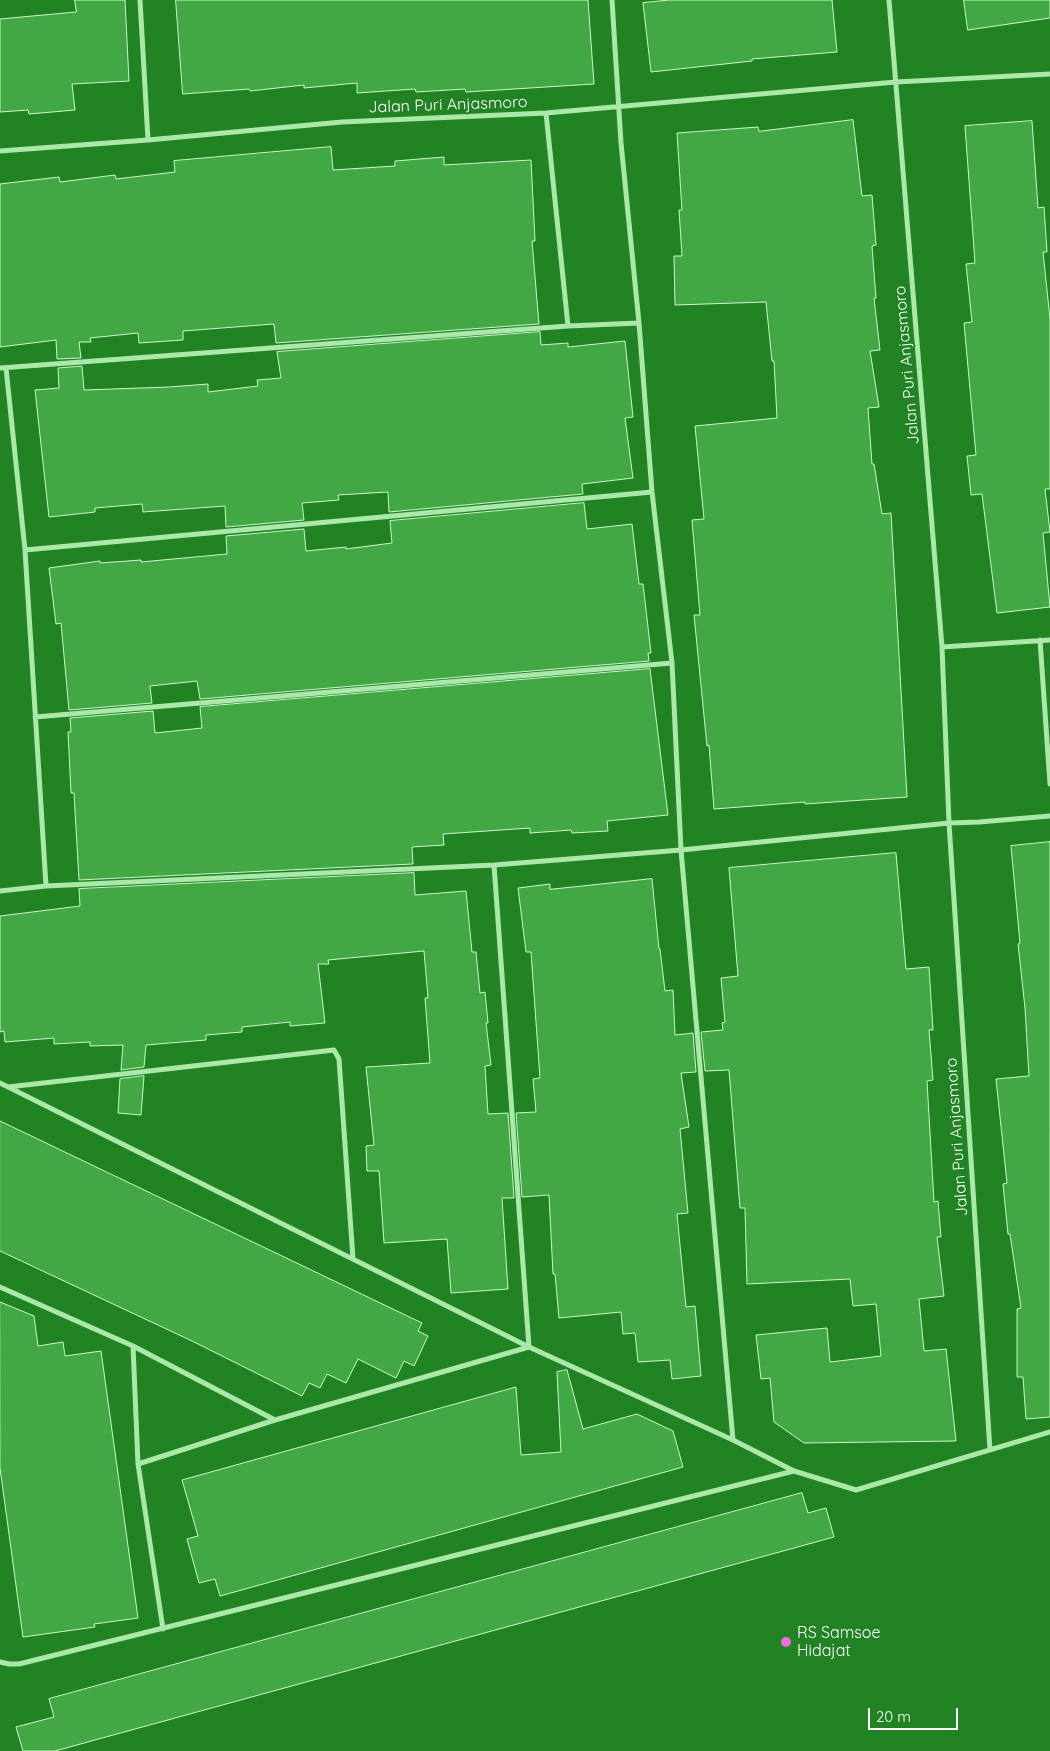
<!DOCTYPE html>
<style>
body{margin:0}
#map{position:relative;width:1050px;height:1751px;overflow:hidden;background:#218324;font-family:Quicksand,sans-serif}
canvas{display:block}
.scale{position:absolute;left:868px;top:1708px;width:90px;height:22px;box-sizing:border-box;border:2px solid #fff;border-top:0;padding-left:6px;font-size:15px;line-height:18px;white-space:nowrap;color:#fff;-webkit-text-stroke:4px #218324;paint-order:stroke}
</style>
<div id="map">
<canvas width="1050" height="1751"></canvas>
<div class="scale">20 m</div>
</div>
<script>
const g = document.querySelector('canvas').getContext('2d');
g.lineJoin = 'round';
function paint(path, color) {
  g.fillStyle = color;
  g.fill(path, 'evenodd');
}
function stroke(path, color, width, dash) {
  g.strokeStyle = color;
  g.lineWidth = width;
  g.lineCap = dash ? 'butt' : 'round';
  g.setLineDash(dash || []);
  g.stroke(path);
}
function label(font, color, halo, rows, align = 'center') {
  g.font = font + ' Quicksand,sans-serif';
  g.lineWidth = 4;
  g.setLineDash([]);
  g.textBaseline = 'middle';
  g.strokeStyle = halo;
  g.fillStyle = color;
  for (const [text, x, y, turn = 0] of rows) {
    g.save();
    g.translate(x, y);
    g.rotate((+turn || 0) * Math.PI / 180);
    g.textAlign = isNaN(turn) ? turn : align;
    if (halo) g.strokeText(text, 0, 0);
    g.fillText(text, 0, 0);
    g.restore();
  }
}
const building = new Path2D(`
 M 75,0 L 125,0 L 129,81 L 72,84 L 75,110 L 29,114 L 28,110 L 0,112 L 0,19 L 76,12 Z
 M 176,0 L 588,0 L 594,84 L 466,92 L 465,89 L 416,92 L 415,89 L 357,93 L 357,83 L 304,88 L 304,85 L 250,91 L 249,89 L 183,94 Z
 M 670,0 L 832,0 L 837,52 L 752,59 L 752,61 L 651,72 L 643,3 Z
 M 964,0 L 1050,0 L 1050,18 L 968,30 Z
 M 853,120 L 862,196 L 872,195 L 876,245 L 872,246 L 876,298 L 874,298 L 880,350 L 870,351 L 879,407 L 868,408 L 872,464 L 874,464 L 882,514 L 891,513 L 907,797 L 805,804 L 805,802 L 714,809 L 709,745 L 707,746 L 694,615 L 700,615 L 692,520 L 704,519 L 695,426 L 777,418 L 774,361 L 772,361 L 766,302 L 675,305 L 674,256 L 682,256 L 679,210 L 682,210 L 677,133 L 758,127 L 759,131 Z
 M 1032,121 L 1038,208 L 1044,207 L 1047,252 L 1043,252 L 1050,319 L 1050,489 L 1045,489 L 1050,532 L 1043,533 L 1050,607 L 997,613 L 982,494 L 971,495 L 967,456 L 976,455 L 964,323 L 972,322 L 966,264 L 975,263 L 965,126 Z
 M 331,147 L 333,170 L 395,166 L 395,161 L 444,157 L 444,165 L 531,160 L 535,241 L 532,241 L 539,324 L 276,343 L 274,324 L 183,331 L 183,340 L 139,343 L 138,333 L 90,338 L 91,342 L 79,342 L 81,358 L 57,359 L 56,340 L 0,347 L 0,184 L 59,177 L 60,182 L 115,175 L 116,179 L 175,172 L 174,161 Z
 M 540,332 L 541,345 L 568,343 L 568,347 L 625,341 L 633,417 L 625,418 L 633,478 L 582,484 L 583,494 L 389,512 L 388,492 L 338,495 L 339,500 L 302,503 L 304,520 L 226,527 L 225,506 L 143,512 L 142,504 L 95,508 L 95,512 L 49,517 L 35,390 L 59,388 L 58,368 L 82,366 L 84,390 L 169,387 L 208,384 L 208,392 L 258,386 L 257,380 L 281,378 L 277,352 Z
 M 584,503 L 587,529 L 632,524 L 639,584 L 643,584 L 651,653 L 648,653 L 649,661 L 200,699 L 197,681 L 150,686 L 152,703 L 69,710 L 61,623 L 56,624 L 49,568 L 100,561 L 100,563 L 141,560 L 141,562 L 227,554 L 226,536 L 304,529 L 306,551 L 346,547 L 346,549 L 392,543 L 390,521 Z
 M 650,669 L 668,815 L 607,821 L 608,831 L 572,833 L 571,830 L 530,833 L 530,828 L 443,834 L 444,845 L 412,847 L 413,864 L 79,880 L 74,793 L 71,793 L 68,732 L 71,732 L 70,718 L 153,711 L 155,733 L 202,728 L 200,707 Z
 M 1050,842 L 1050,1417 L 1026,1419 L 1023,1377 L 1017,1377 L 1017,1309 L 1021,1308 L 1010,1234 L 1008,1234 L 1003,1184 L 1007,1183 L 996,1079 L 1029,1076 L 1025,1008 L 1018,944 L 1020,943 L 1011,846 Z
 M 896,853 L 906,969 L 929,967 L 933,1030 L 929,1030 L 933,1080 L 927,1081 L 934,1202 L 938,1201 L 941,1237 L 937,1237 L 944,1296 L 919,1299 L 924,1351 L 946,1349 L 956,1441 L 804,1443 L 774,1422 L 770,1378 L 761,1379 L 756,1335 L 827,1328 L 830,1362 L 881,1356 L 876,1304 L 853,1306 L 850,1279 L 747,1284 L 745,1208 L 740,1208 L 729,1070 L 705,1071 L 701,1032 L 723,1030 L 722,1023 L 725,1022 L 721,978 L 738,976 L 729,868 Z
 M 414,873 L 415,895 L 466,891 L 472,952 L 476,952 L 480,993 L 485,992 L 488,1023 L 486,1023 L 491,1065 L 485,1066 L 488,1114 L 508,1113 L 514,1198 L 502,1198 L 508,1289 L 451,1293 L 447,1239 L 384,1243 L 379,1171 L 367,1171 L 366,1146 L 374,1145 L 366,1067 L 430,1063 L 425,998 L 428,998 L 424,951 L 328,960 L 329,964 L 318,964 L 325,1023 L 290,1026 L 290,1022 L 242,1027 L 242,1032 L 206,1035 L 206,1040 L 146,1045 L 144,1067 L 121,1070 L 123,1045 L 90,1046 L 90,1042 L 54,1044 L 54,1038 L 5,1042 L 4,1031 L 0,1032 L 0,916 L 80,906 L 79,889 Z
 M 652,879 L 659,949 L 660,949 L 665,991 L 673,990 L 675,1035 L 693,1033 L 696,1072 L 681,1073 L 689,1127 L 680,1129 L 688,1213 L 677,1214 L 686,1307 L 695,1306 L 701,1376 L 672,1379 L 670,1360 L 638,1362 L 635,1333 L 623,1334 L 621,1312 L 559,1318 L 555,1274 L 553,1274 L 549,1195 L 522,1197 L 516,1113 L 536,1112 L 533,1079 L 540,1078 L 531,952 L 526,952 L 518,888 L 550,884 L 550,889 Z
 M 144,1076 L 141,1115 L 118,1113 L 120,1079 Z
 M 0,1121 L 422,1323 L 418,1331 L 428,1336 L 414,1366 L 404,1361 L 396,1378 L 358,1359 L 346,1383 L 327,1374 L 320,1388 L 309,1383 L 302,1396 L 192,1341 L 0,1251 Z
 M 0,1302 L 34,1316 L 38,1346 L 63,1342 L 65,1356 L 101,1351 L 138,1618 L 94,1624 L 95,1627 L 23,1637 L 0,1468 Z
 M 567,1370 L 583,1429 L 637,1414 L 673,1431 L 683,1467 L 220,1596 L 215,1579 L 199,1583 L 187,1539 L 198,1536 L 182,1480 L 516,1387 L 521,1455 L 561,1452 L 557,1372 Z
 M 802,1493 L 808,1513 L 826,1508 L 834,1537 L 55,1751 L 23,1751 L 16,1727 L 54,1717 L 49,1699 Z`);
const street = new Path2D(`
 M 140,0 L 148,140
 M 612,0 L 621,143 L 639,323 L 652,492 L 672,663 L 681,850 L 733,1440
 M 889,0 L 942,647 L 949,823 L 990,1450
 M 546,113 L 568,326
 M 0,151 L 148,140 L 342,122 L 546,113 L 896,82 L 1050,74
 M 0,368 L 568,326 L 639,323
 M 6,368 L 25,550 L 46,886
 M 25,550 L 652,492
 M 1040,640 L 1050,784
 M 942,647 L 1050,640
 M 35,717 L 672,663
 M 0,891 L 46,886 L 494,865 L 681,850 L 949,823 L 979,822 L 1050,816
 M 0,1083 L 529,1347 L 733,1440 L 794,1471 L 856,1490 L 1050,1432
 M 8,1087 L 334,1050 L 339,1059 L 353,1259
 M 0,1287 L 133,1346 L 275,1420
 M 133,1346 L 138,1464 L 163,1629
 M 138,1464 L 275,1420 L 529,1347 L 494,865
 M 0,1662 L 9,1664 L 19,1664 L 794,1471`);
const markers = [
 [786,1642,6,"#f56bdd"]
];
const streetNames = [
 ["Jalan Puri Anjasmoro",448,105,-2],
 ["Jalan Puri Anjasmoro",907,365,-95],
 ["Jalan Puri Anjasmoro",957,1137,-94]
];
const poiNames = [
 ["RS Samsoe",797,1633],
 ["Hidajat",797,1651]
];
paint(building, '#41a843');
stroke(building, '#cdf6cd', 1);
stroke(street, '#a9e8a9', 5);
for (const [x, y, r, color] of markers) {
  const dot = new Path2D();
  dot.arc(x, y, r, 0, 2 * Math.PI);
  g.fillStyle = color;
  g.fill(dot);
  stroke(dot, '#218324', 2);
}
label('16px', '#fff', '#218324', streetNames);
label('16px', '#fff', '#218324', poiNames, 'left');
</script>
